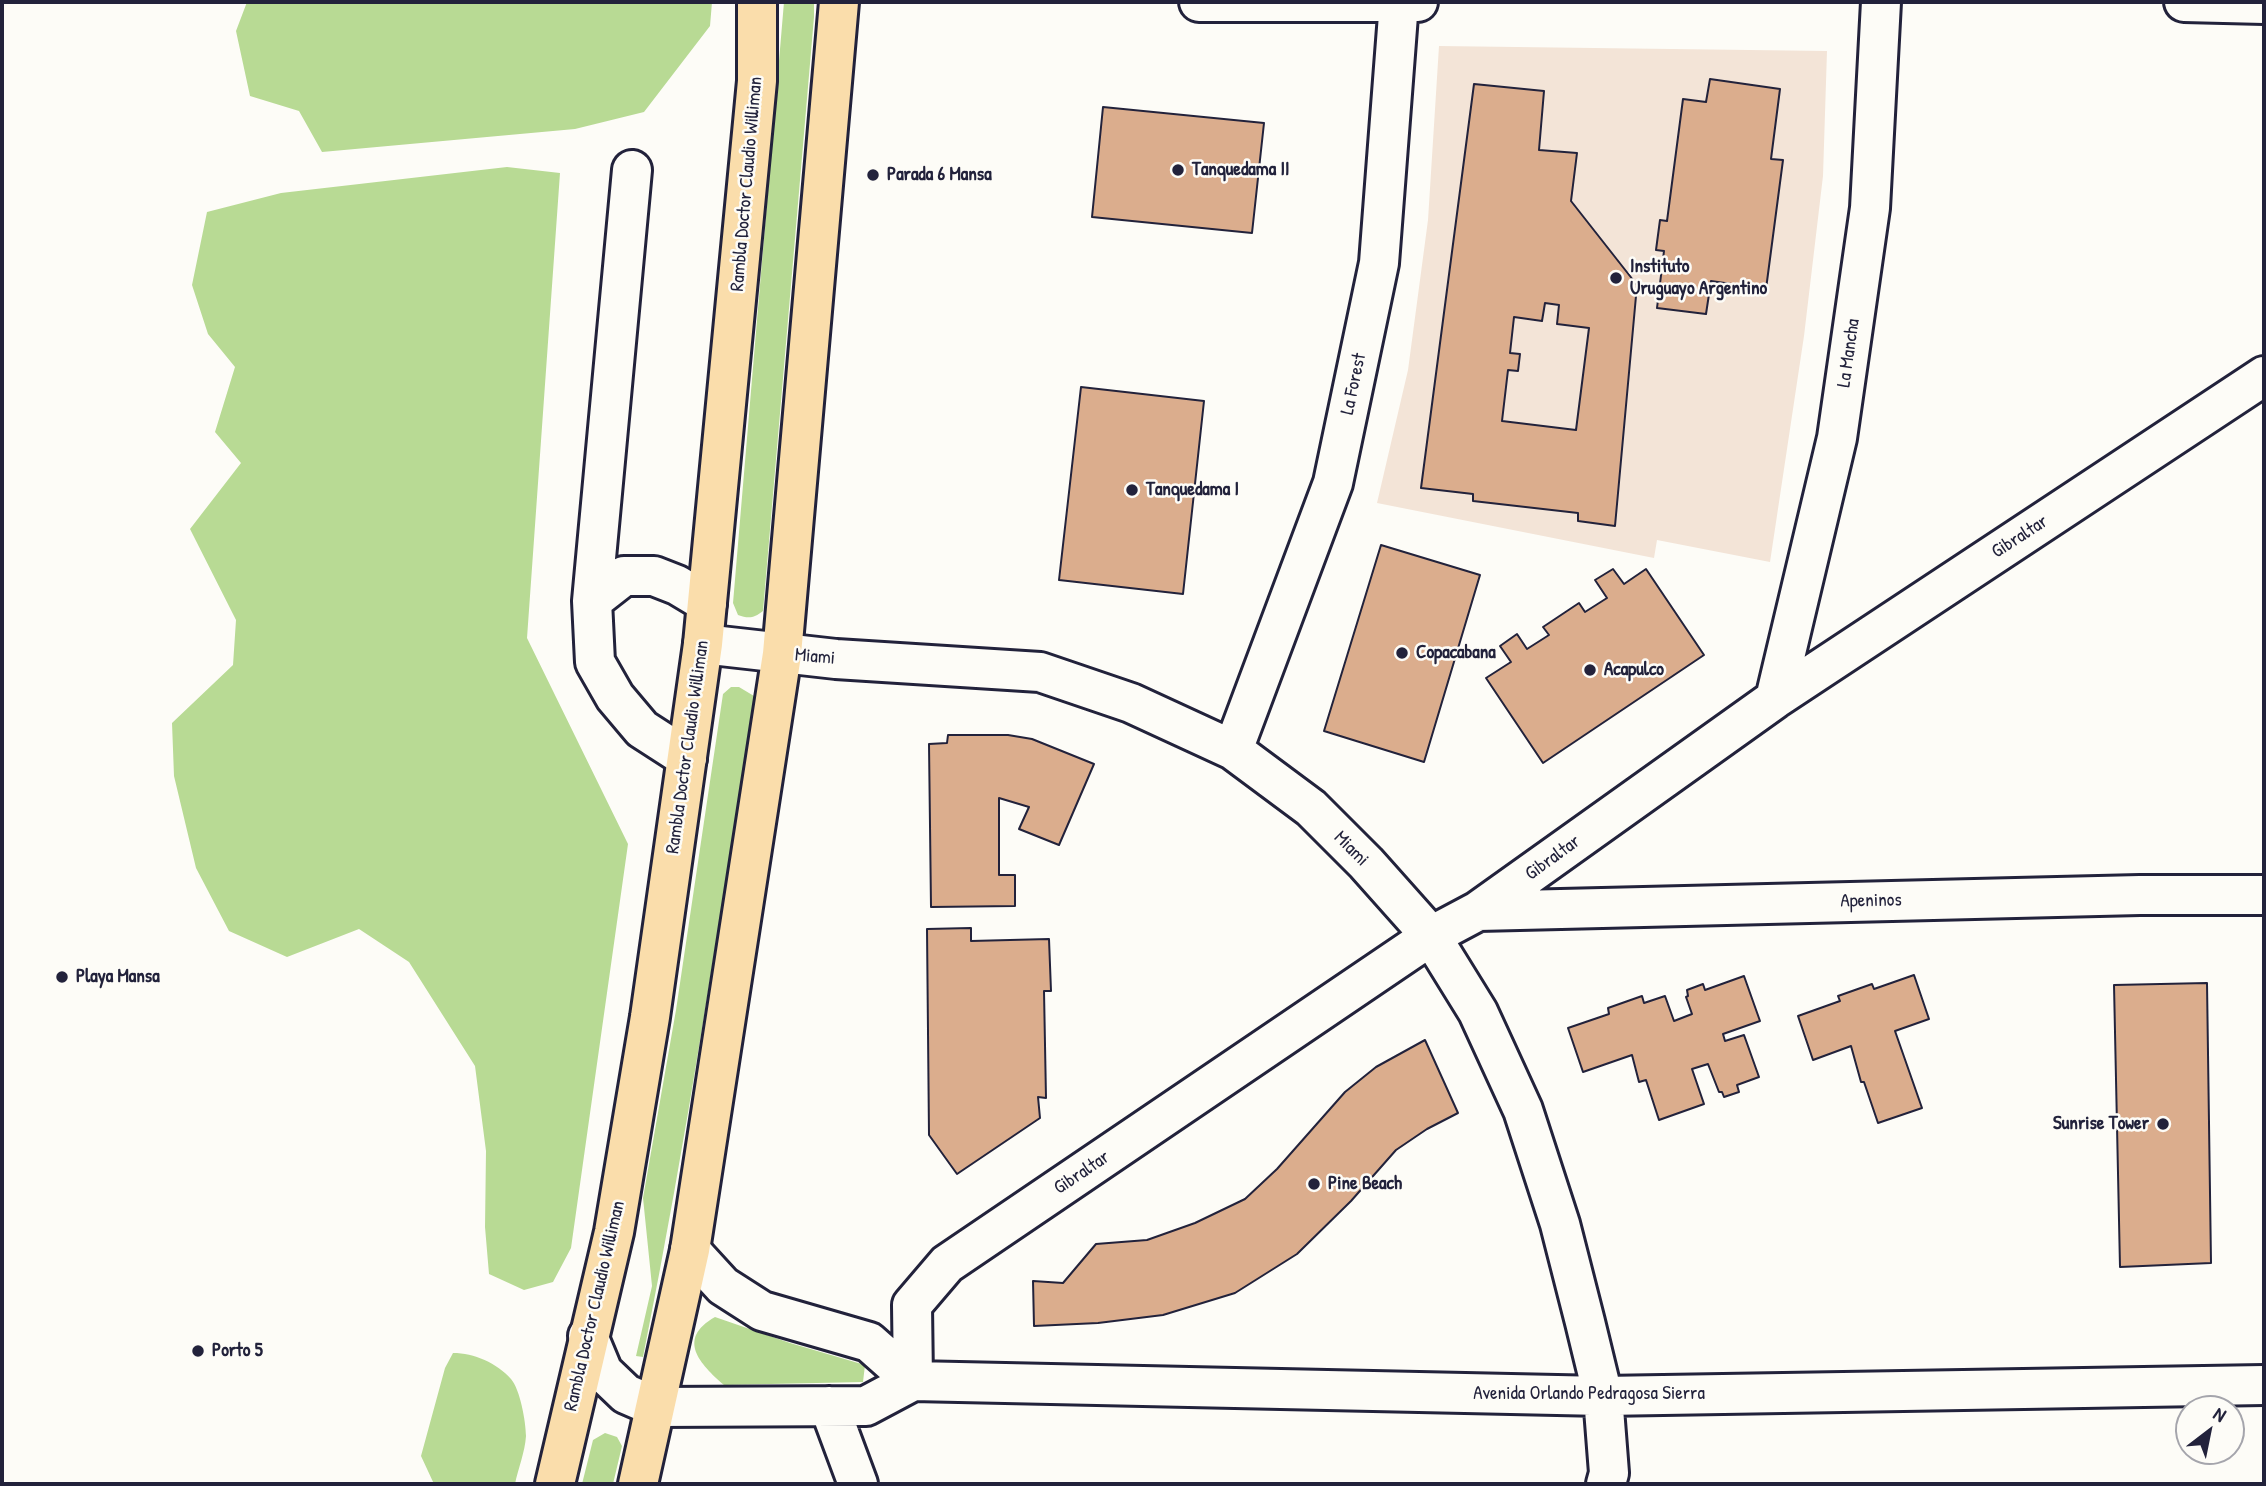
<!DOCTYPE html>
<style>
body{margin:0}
#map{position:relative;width:2266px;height:1486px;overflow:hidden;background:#fdfcf7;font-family:"Patrick Hand",sans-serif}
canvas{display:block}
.frame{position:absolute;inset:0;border:4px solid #22223b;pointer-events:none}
.north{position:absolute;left:2175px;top:1395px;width:70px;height:70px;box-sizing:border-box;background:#fdfcf7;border:2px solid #a5a5ac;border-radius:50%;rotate:32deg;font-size:19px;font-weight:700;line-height:28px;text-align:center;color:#22223b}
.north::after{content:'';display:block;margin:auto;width:24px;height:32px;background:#22223b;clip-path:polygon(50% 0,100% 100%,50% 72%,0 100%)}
</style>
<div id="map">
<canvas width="2266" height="1486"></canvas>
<div class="frame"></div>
<div class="north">N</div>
</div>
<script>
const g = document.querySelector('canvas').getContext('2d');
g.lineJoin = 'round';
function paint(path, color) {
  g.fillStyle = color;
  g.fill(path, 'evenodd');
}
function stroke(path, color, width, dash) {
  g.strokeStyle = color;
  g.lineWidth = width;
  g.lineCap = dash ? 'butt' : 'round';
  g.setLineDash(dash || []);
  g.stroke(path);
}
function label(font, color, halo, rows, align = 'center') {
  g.font = font + ' "Patrick Hand",sans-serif';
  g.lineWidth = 5;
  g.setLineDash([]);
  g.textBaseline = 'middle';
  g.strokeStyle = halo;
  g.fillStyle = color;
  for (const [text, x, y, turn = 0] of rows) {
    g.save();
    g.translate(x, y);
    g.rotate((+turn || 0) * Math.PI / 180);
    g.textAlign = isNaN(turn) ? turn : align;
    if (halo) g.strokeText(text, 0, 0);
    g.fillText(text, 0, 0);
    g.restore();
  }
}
const built = new Path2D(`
 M 1439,46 L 1827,51 L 1823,176 L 1804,336 L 1770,562 L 1657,540 L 1654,558 L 1377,503 L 1408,370 L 1428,220 Z`);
const green = new Path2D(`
 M 247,2 L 712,2 L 710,26 L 644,112 L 575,129 L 322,152 L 299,111 L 250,96 L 236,31 Z
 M 784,2 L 814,2 L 814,17 L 763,611 C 754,618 749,619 738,615 L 733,603 Z
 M 507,167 L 560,173 L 527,638 L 628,844 L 571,1248 L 553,1282 L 524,1290 L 489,1274 L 485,1227 L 486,1151 L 475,1066 L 409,962 L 359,929 L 287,957 L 229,931 L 196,868 L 174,776 L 172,723 L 233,665 L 236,620 L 190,529 L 241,463 L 215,432 L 235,367 L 208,334 L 192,285 L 207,212 L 281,193 Z
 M 731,687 L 739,687 L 754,696 C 720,917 687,1138 643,1357 L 636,1356 L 652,1286 L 643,1198 L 676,1010 L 723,694 Z
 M 715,1317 L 790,1343 L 865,1365 L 863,1382 L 724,1385 C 700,1364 676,1339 715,1317 Z
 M 453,1353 C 474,1353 497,1363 511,1379 C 520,1389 526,1422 526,1436 C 525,1452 518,1469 515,1484 L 434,1484 L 421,1456 L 445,1368 Z
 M 605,1433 L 617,1437 L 622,1446 L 613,1484 L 582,1484 L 593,1440 Z`);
const building = new Path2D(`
 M 1710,79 L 1780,89 L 1771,159 L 1783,160 L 1766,289 L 1711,281 L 1706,314 L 1657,308 L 1664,251 L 1656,250 L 1660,220 L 1667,221 L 1683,99 L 1706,102 Z
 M 1474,84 L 1544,91 L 1539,150 L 1577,153 L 1571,201 L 1637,285 L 1615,526 L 1578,521 L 1578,513 L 1473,501 L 1473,494 L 1421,488 ZM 1545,303 L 1559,305 L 1557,324 L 1589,328 L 1576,430 L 1502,421 L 1508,370 L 1518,371 L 1520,354 L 1510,353 L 1514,317 L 1542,321 Z
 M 1103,107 L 1264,123 L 1252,233 L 1092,217 Z
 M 1081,387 L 1204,401 L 1183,594 L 1059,580 Z
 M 1381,545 L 1480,575 L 1424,762 L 1324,731 Z
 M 1613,569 L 1624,584 L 1646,569 L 1704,655 L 1543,763 L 1486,678 L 1511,662 L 1500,646 L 1517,634 L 1527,649 L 1549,635 L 1543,627 L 1579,603 L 1585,612 L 1607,598 L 1595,580 Z
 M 948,735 L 1008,735 L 1032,739 L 1094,764 L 1059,845 L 1019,829 L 1029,807 L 999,798 L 999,875 L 1015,875 L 1015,906 L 931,907 L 929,744 L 947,743 Z
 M 971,928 L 971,941 L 1049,939 L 1051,991 L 1044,991 L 1046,1098 L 1038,1097 L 1040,1118 L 957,1174 L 929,1135 L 927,929 Z
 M 1914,975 L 1929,1019 L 1895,1031 L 1922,1108 L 1878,1123 L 1864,1082 L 1861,1082 L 1851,1046 L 1813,1060 L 1798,1016 L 1840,1001 L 1838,996 L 1872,984 L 1874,989 Z
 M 1744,976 L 1760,1021 L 1723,1034 L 1725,1041 L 1744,1035 L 1759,1077 L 1737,1085 L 1739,1092 L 1724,1097 L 1722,1092 L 1719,1092 L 1708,1064 L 1692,1069 L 1704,1104 L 1659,1120 L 1646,1080 L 1639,1082 L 1632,1055 L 1583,1072 L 1568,1028 L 1609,1014 L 1608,1008 L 1642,996 L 1644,1003 L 1665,996 L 1674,1021 L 1692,1014 L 1686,997 L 1688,996 L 1687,990 L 1703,984 L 1705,990 Z
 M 2207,983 L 2211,1263 L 2120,1267 L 2114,985 Z
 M 1425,1040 L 1458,1113 L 1427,1129 L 1396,1150 L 1351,1201 L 1297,1254 L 1235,1293 L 1163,1315 L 1098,1323 L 1034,1326 L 1033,1281 L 1063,1283 L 1096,1244 L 1147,1240 L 1195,1223 L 1245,1199 L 1277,1169 L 1345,1092 L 1376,1067 Z`);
const minor = new Path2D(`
 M 1199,2 L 1418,2
 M 2184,2 L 2264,4
 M 632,170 L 592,601 L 595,662 L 615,697 L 642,729 L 687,758
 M 592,601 L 624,576 L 654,576 L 677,585 L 707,603
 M 703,644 L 836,659 L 1040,672 L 1131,703 L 1233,750 L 1311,808 L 1366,863 L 1431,936 L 1478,1012 L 1523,1110 L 1560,1224 L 1585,1322 L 1603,1396 L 1609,1473 L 1606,1484
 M 1775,699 L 1837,438 L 1870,208 L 1881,2
 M 1233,750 L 1333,483 L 1379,263 L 1399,2
 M 1478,911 L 2140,895 L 2264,895
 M 690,1250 L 723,1286 L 762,1311 L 869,1342 L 913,1381
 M 588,1336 L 603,1372 L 626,1394 L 656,1407 L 866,1406 L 913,1381 L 1603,1396 L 2264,1385
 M 913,1381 L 912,1305 L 947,1264 L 1431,936 L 1478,911 L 1775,699 L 2264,376
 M 829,1406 L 858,1484`);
const major = new Path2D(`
 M 555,1484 L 614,1232 L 650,1017 L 703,644 L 757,81 L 757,2
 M 638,1484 L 690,1250 L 782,654 L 839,2`);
const markers = [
 [1178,170,7,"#22223b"],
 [873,175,7,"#22223b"],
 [1616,278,7,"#22223b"],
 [1132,490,7,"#22223b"],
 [1402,653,7,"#22223b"],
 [1590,670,7,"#22223b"],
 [62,977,7,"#22223b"],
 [2163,1124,7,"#22223b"],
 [1314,1184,7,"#22223b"],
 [198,1351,7,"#22223b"]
];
const poiNames = [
 ["Tanquedama II",1192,170],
 ["Parada 6 Mansa",887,175],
 ["Instituto",1630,267],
 ["Uruguayo Argentino",1630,289],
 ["Tanquedama I",1146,490],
 ["Copacabana",1416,653],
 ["Acapulco",1604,670],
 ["Playa Mansa",76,977],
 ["Sunrise Tower",2149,1124,"right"],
 ["Pine Beach",1328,1184],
 ["Porto 5",212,1351]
];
const streetNames = [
 ["Rambla Doctor Claudio Williman",747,184,-85],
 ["La Mancha",1849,353,-82],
 ["La Forest",1354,384,-78],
 ["Gibraltar",2020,537,-33],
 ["Miami",815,657,5],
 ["Rambla Doctor Claudio Williman",688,747,-82],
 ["Miami",1351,849,45],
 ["Gibraltar",1553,858,-36],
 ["Apeninos",1871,901,-1],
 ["Gibraltar",1082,1173,-34],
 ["Rambla Doctor Claudio Williman",595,1306,-77],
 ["Avenida Orlando Pedragosa Sierra",1589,1394]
];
paint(built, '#f3e4d7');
paint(green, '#b8da94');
paint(building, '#dbad8d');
stroke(building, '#22223b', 2);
stroke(minor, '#22223b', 44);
stroke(major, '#22223b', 44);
stroke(minor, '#fdfcf7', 38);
stroke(major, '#faddab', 38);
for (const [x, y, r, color] of markers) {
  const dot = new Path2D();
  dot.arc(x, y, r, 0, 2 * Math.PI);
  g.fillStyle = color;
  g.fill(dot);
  stroke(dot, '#fdfcf7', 2.5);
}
label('bold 19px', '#22223b', '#fdfcf7', poiNames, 'left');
label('19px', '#22223b', '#fdfcf7', streetNames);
</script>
